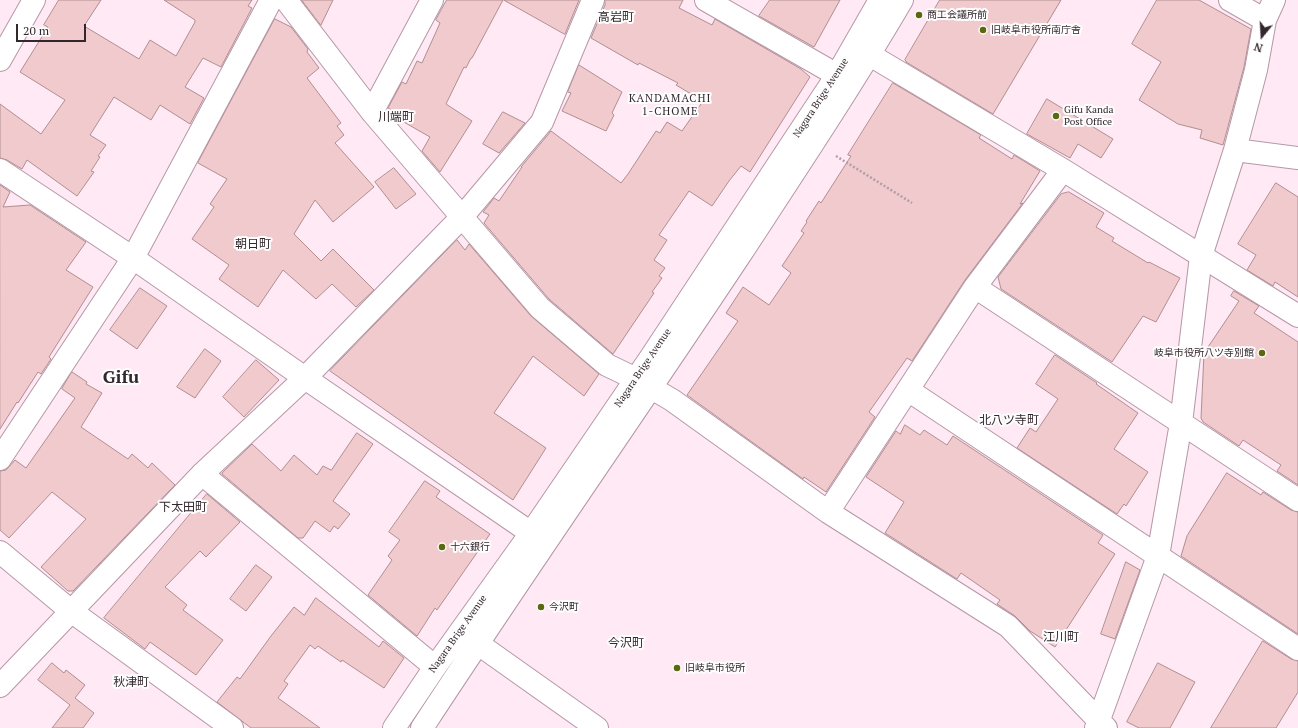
<!DOCTYPE html>
<meta charset="utf-8">
<style>
body{margin:0}
#map{position:relative;width:1298px;height:728px;overflow:hidden;background:#fee9f4;font-family:"PT Serif",serif}
canvas{display:block}
.north{position:absolute;left:1242px;top:16px;width:40px;height:40px;-webkit-text-stroke:3px #fdfdfd;paint-order:stroke;rotate:198deg;font-size:11px;font-weight:700;line-height:16px;text-align:center;color:#33272e}
.north::after{content:'';display:block;margin:auto;width:14px;height:18px;background:#33272e;clip-path:polygon(50% 0,100% 100%,50% 72%,0 100%)}
.scale{position:absolute;left:16px;top:24px;width:70px;height:18px;box-sizing:border-box;border:2px solid #33272e;border-top:0;padding-left:5px;font-size:12px;line-height:14px;white-space:nowrap;color:#33272e;-webkit-text-stroke:3px #fdfdfd;paint-order:stroke}
</style>
<div id="map">
<canvas width="1298" height="728"></canvas>
<div class="north">N</div>
<div class="scale">20 m</div>
</div>
<script>
const g = document.querySelector('canvas').getContext('2d');
g.lineJoin = 'round';
function paint(path, color) {
  g.fillStyle = color;
  g.fill(path, 'evenodd');
}
function stroke(path, color, width, dash) {
  g.strokeStyle = color;
  g.lineWidth = width;
  g.lineCap = dash ? 'butt' : 'round';
  g.setLineDash(dash || []);
  g.stroke(path);
}
function label(font, color, halo, rows, align = 'center') {
  g.font = font + ' "PT Serif","Noto Sans JP",serif';
  g.lineWidth = 4;
  g.setLineDash([]);
  g.textBaseline = 'middle';
  g.strokeStyle = halo;
  g.fillStyle = color;
  for (const [text, x, y, turn = 0] of rows) {
    g.save();
    g.translate(x, y);
    g.rotate((+turn || 0) * Math.PI / 180);
    g.textAlign = isNaN(turn) ? turn : align;
    if (halo) g.strokeText(text, 0, 0);
    g.fillText(text, 0, 0);
    g.restore();
  }
}
const building = new Path2D(`
 M 59,0 L 101,0 L 84,26 L 139,59 L 150,40 L 176,56 L 195,22 L 195,20 L 164,0 L 252,0 L 248,6 L 252,8 L 221,67 L 203,58 L 185,87 L 204,98 L 190,124 L 160,105 L 151,120 L 114,97 L 90,135 L 106,145 L 98,156 L 100,157 L 91,171 L 94,172 L 77,196 L 27,160 L 22,169 L 7,160 L 0,158 L 0,104 L 41,134 L 65,100 L 20,72 L 48,27 L 44,25 Z
 M 302,0 L 333,0 L 321,25 Z
 M 447,0 L 503,0 L 472,58 L 471,58 L 466,68 L 464,67 L 446,104 L 472,121 L 440,172 L 422,151 L 430,137 L 402,121 L 404,117 L 388,108 L 402,82 L 406,84 L 417,61 L 422,63 L 440,23 L 436,20 Z
 M 504,0 L 579,0 L 565,34 Z
 M 605,0 L 683,0 L 679,8 L 712,25 L 715,19 L 801,69 L 810,77 L 750,172 L 741,166 L 729,181 L 712,206 L 689,191 L 659,235 L 667,240 L 654,260 L 665,268 L 659,276 L 662,278 L 652,292 L 654,293 L 613,354 L 549,299 L 484,223 L 489,215 L 483,212 L 494,198 L 499,201 L 522,167 L 521,167 L 551,131 L 621,183 L 628,174 L 656,131 L 660,133 L 667,122 L 682,131 L 703,101 L 676,85 L 678,83 L 639,63 L 638,65 L 591,38 L 605,5 Z
 M 770,0 L 840,0 L 814,47 L 759,16 Z
 M 940,0 L 1061,0 L 993,114 L 906,62 L 906,61 L 905,60 Z
 M 1157,0 L 1199,0 L 1251,29 L 1244,67 L 1223,145 L 1200,138 L 1202,130 L 1178,124 L 1139,100 L 1161,62 L 1132,44 Z
 M 275,19 L 291,27 L 308,49 L 307,52 L 319,68 L 307,78 L 341,123 L 337,126 L 344,135 L 335,143 L 374,187 L 333,222 L 315,200 L 294,234 L 321,261 L 333,249 L 374,290 L 356,307 L 332,284 L 316,299 L 283,270 L 258,307 L 219,279 L 229,265 L 192,239 L 214,207 L 210,204 L 227,179 L 198,163 Z
 M 579,65 L 622,92 L 612,113 L 614,115 L 606,131 L 562,111 L 571,93 L 568,92 Z
 M 893,83 L 981,135 L 979,138 L 1012,159 L 1014,155 L 1040,171 L 1020,204 L 1023,203 L 965,280 L 912,361 L 907,358 L 869,412 L 875,417 L 826,492 L 804,477 L 803,479 L 687,395 L 738,321 L 726,313 L 743,287 L 769,305 L 791,273 L 782,266 L 804,233 L 801,231 L 807,222 L 806,221 L 819,201 L 821,203 L 851,156 L 848,155 Z
 M 1047,99 L 1113,139 L 1101,158 L 1078,144 L 1070,158 L 1027,134 Z
 M 503,112 L 525,123 L 499,153 L 483,144 Z
 M 394,168 L 416,194 L 396,209 L 375,182 Z
 M 1276,183 L 1298,197 L 1298,297 L 1275,282 L 1273,286 L 1247,270 L 1256,255 L 1238,244 Z
 M 0,185 L 10,192 L 3,207 L 30,205 L 86,242 L 66,270 L 93,287 L 49,357 L 51,359 L 41,374 L 38,372 L 18,403 L 17,402 L 0,429 Z
 M 1069,192 L 1104,213 L 1096,227 L 1114,238 L 1112,241 L 1148,263 L 1149,262 L 1180,278 L 1156,322 L 1143,316 L 1112,362 L 1001,289 L 998,277 L 1061,194 Z
 M 457,240 L 465,250 L 469,244 L 531,316 L 599,374 L 584,396 L 533,356 L 494,413 L 546,448 L 513,500 L 330,371 Z
 M 140,288 L 167,306 L 137,349 L 110,330 Z
 M 1234,291 L 1259,306 L 1254,313 L 1298,342 L 1298,485 L 1277,471 L 1281,465 L 1243,440 L 1239,446 L 1203,422 L 1201,418 L 1204,353 L 1239,301 L 1231,296 Z
 M 205,349 L 221,361 L 195,398 L 177,387 Z
 M 1055,355 L 1097,383 L 1096,384 L 1138,413 L 1114,449 L 1148,472 L 1126,506 L 1124,504 L 1117,514 L 1017,448 L 1030,428 L 1036,432 L 1058,399 L 1036,384 Z
 M 256,360 L 279,380 L 244,417 L 223,397 Z
 M 72,372 L 87,382 L 86,384 L 102,393 L 81,427 L 128,459 L 132,454 L 148,468 L 152,463 L 175,485 L 73,591 L 68,591 L 41,567 L 86,519 L 52,492 L 9,538 L 0,530 L 0,471 L 6,470 L 15,460 L 26,468 L 75,398 L 62,389 Z
 M 905,425 L 920,435 L 924,430 L 947,445 L 953,436 L 1103,535 L 1098,543 L 1115,554 L 1055,647 L 1030,631 L 1015,616 L 997,604 L 1000,600 L 961,573 L 957,579 L 885,533 L 904,502 L 866,477 L 896,431 L 900,434 Z
 M 357,433 L 373,444 L 333,501 L 350,514 L 338,529 L 334,526 L 330,532 L 315,521 L 303,538 L 298,538 L 222,474 L 222,473 L 252,444 L 281,471 L 294,455 L 317,475 L 323,466 L 331,470 Z
 M 1227,473 L 1261,495 L 1263,492 L 1291,510 L 1298,512 L 1298,634 L 1181,556 L 1187,536 Z
 M 425,481 L 440,491 L 436,497 L 490,534 L 437,610 L 435,608 L 417,636 L 368,595 L 392,560 L 388,556 L 400,540 L 389,532 Z
 M 207,494 L 240,522 L 206,557 L 200,551 L 165,587 L 187,605 L 183,610 L 223,640 L 196,675 L 150,642 L 145,649 L 104,618 Z
 M 1126,562 L 1140,570 L 1115,639 L 1101,634 Z
 M 256,565 L 272,577 L 246,611 L 230,599 Z
 M 316,598 L 379,647 L 383,641 L 404,658 L 384,688 L 342,660 L 341,662 L 318,646 L 315,649 L 310,645 L 284,681 L 288,684 L 278,698 L 320,728 L 251,728 L 217,702 L 237,677 L 240,679 L 271,636 L 294,607 L 304,615 Z
 M 1263,641 L 1291,659 L 1298,661 L 1298,692 L 1276,728 L 1211,728 Z
 M 52,663 L 64,673 L 66,670 L 85,685 L 75,698 L 94,713 L 83,728 L 52,728 L 70,705 L 38,680 Z
 M 1158,663 L 1195,682 L 1170,728 L 1139,728 L 1127,722 Z`);
const path = new Path2D(`
 M 836,156 L 912,203`);
const minor = new Path2D(`
 M 286,0 L 372,112 L 540,308 L 607,365 L 636,379 L 672,400 L 828,512 L 1008,626 L 1106,728
 M 706,0 L 837,75
 M 1230,0 L 1265,20
 M 870,55 L 1063,170 L 1298,316
 M 0,60 L 34,0
 M 372,112 L 432,0
 M 1235,150 L 1256,70 L 1265,20 L 1274,0
 M 0,170 L 133,258 L 305,378 L 531,533
 M 975,287 L 1298,500
 M 908,390 L 1298,649
 M 0,459 L 133,258 L 271,0
 M 202,474 L 435,667
 M 828,512 L 975,287 L 1063,170
 M 0,552 L 71,611 L 232,728
 M 477,643 L 597,728
 M 0,686 L 202,474 L 305,378 L 462,217 L 542,122 L 593,0
 M 1096,728 L 1158,556 L 1181,423 L 1201,256 L 1235,150 L 1298,158`);
const highway = new Path2D(`
 M 394,728 L 435,667 L 531,533 L 651,357 L 837,75 L 880,0
 M 422,728 C 526,569 635,413 740,255 C 795,171 851,87 902,0`);
const markers = [
 [919,15,4,"#5a680f"],
 [983,30,4,"#5a680f"],
 [1056,116,4,"#5a680f"],
 [1262,353,4,"#5a680f"],
 [442,547,4,"#5a680f"],
 [541,607,4,"#5a680f"],
 [677,668,4,"#5a680f"]
];
const poiNames = [
 ["商工会議所前",927,15],
 ["旧岐阜市役所南庁舎",991,30],
 ["Gifu Kanda",1064,110],
 ["Post Office",1064,122],
 ["岐阜市役所八ツ寺別館",1254,353,"right"],
 ["十六銀行",450,547],
 ["今沢町",549,607],
 ["旧岐阜市役所",685,668]
];
const streetNames = [
 ["Nagara Brige Avenue",821,98,-57],
 ["Nagara Brige Avenue",643,368,-56],
 ["Nagara Brige Avenue",458,634,-55]
];
const neighbourhoodNames = [
 ["KANDAMACHI",670,99],
 ["1-CHOME",670,112]
];
const quarterNames = [
 ["高岩町",616,18],
 ["川端町",396,118],
 ["朝日町",253,245],
 ["北八ツ寺町",1009,421],
 ["下太田町",183,508],
 ["江川町",1061,638],
 ["今沢町",626,644],
 ["秋津町",131,683]
];
const townNames = [
 ["Gifu",121,378]
];
paint(building, '#f0cacd');
stroke(building, '#b18d90', 1);
stroke(minor, '#b697a7', 24);
stroke(highway, '#b697a7', 24);
stroke(path, '#b19fa8', 2.5, [2, 2]);
stroke(minor, '#fff', 22);
stroke(highway, '#fff', 22);
for (const [x, y, r, color] of markers) {
  const dot = new Path2D();
  dot.arc(x, y, r, 0, 2 * Math.PI);
  g.fillStyle = color;
  g.fill(dot);
  stroke(dot, '#fdfdfd', 1.5);
}
label('10px', '#33272e', '#fdfdfd', poiNames, 'left');
label('10px', '#33272e', '#fdfdfd', streetNames);
g.letterSpacing = '1px';
label('11px', '#33272e', '#fdfdfd', neighbourhoodNames);
g.letterSpacing = '0px';
label('12px', '#33272e', '#fdfdfd', quarterNames);
label('bold 18px', '#33272e', '#fdfdfd', townNames);
</script>
